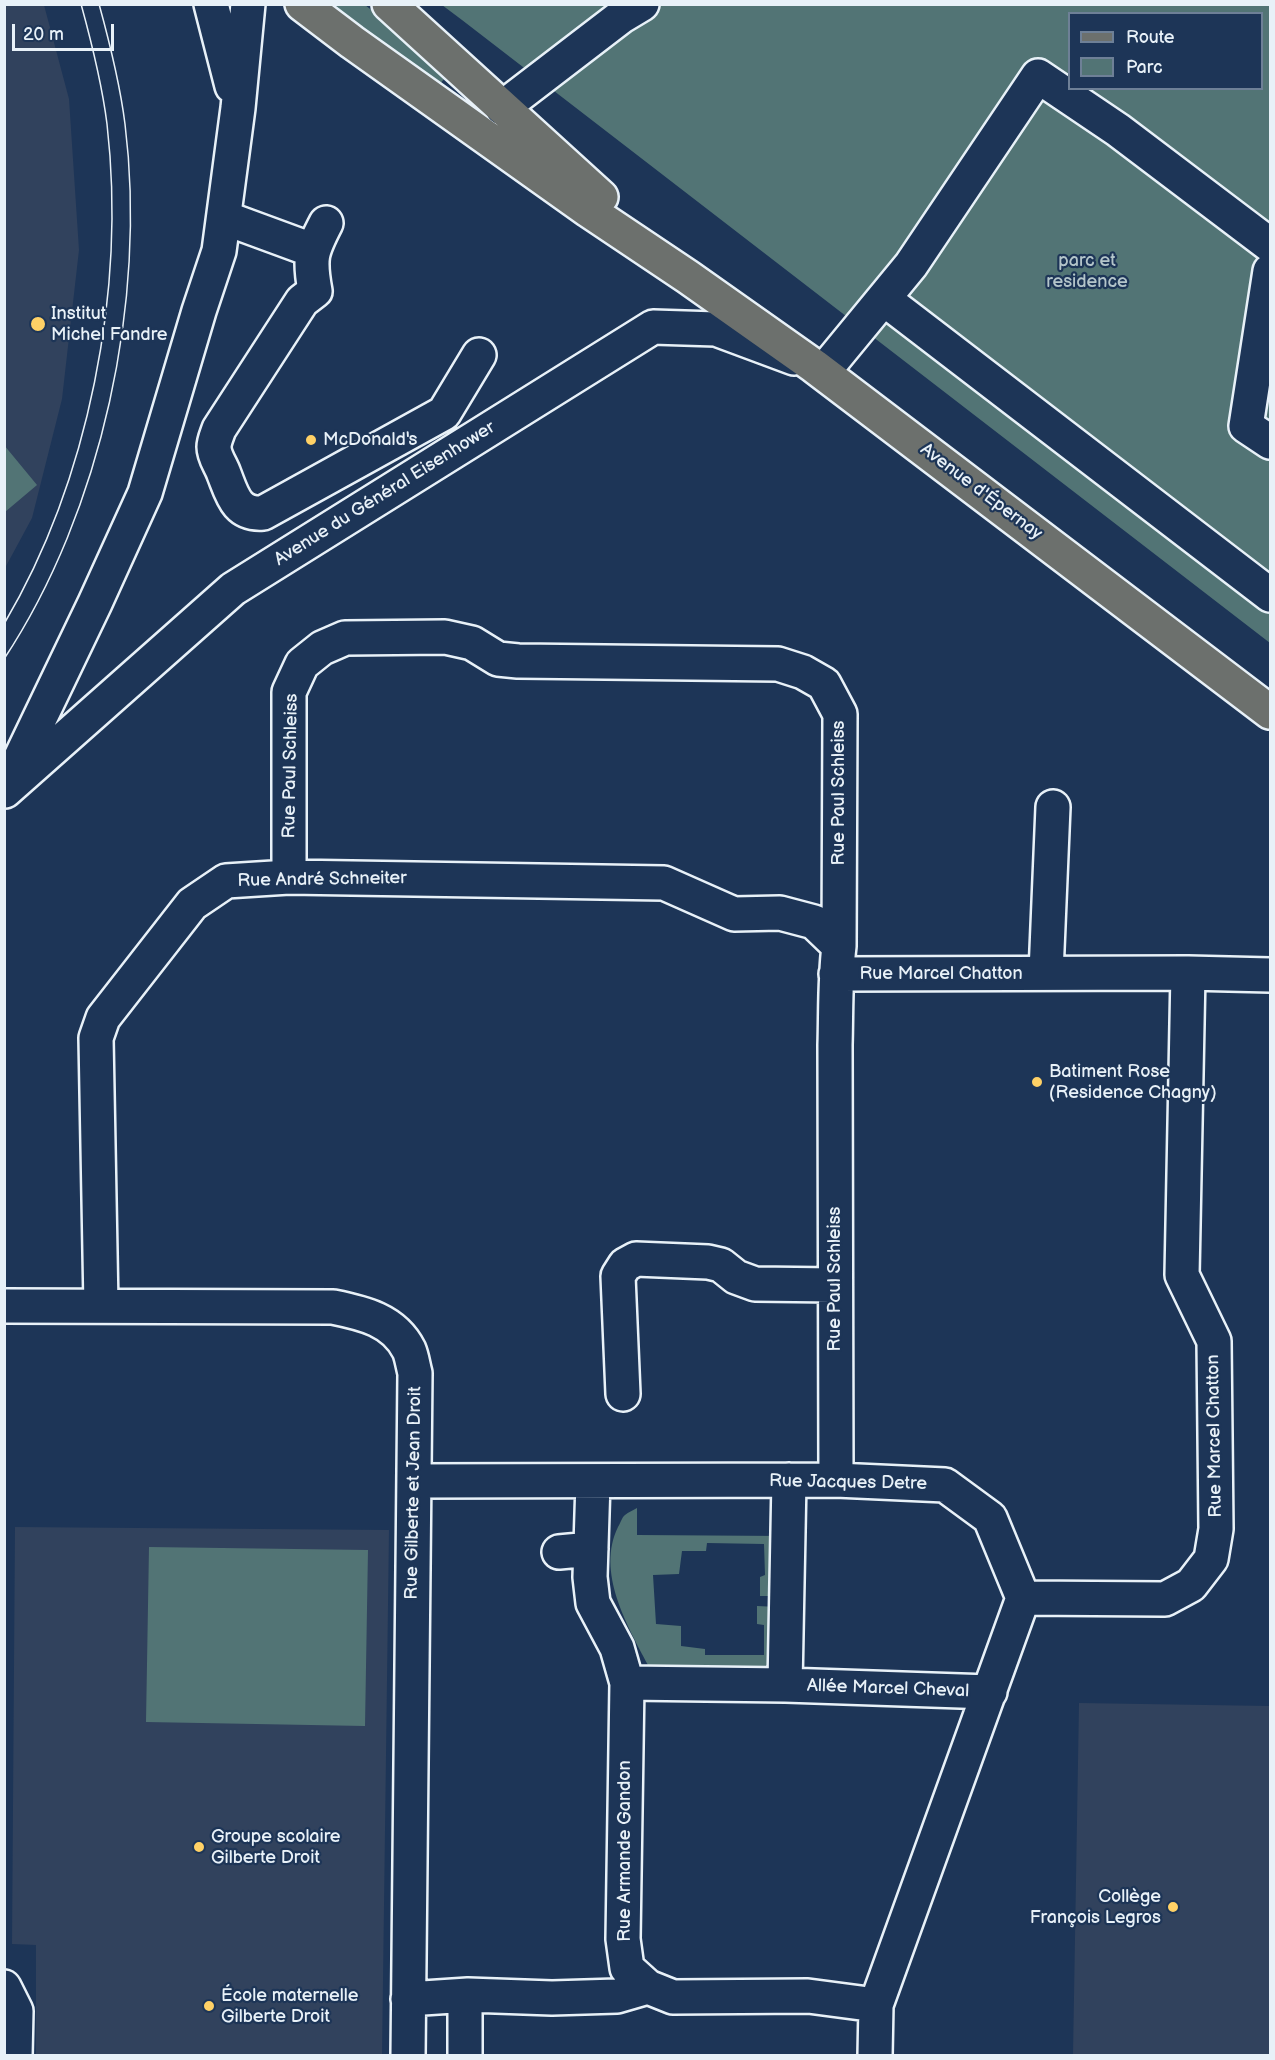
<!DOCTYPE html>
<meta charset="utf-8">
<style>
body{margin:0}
#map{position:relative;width:1275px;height:2060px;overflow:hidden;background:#1d3557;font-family:"Balsamiq Sans",sans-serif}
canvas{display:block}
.frame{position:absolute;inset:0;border:6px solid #e8f1f8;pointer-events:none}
.legend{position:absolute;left:1068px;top:12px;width:195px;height:78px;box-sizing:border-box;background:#1d3557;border:2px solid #6e8097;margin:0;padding:8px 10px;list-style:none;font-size:18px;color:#e8f1f8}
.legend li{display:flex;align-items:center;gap:12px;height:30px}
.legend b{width:30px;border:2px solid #6e8097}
.scale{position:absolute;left:12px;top:24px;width:102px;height:27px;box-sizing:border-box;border:3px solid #e8f1f8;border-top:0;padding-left:8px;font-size:18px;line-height:21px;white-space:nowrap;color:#e8f1f8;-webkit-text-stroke:4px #1d3557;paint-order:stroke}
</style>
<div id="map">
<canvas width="1275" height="2060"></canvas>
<div class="frame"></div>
<ul class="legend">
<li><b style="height:8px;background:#6c706d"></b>Route</li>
<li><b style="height:16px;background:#527475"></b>Parc</li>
</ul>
<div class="scale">20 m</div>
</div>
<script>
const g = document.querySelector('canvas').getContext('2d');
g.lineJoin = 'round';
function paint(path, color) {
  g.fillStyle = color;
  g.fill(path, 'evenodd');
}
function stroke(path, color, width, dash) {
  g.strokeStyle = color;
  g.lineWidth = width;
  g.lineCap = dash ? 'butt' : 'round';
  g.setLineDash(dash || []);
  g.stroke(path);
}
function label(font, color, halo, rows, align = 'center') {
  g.font = font + ' "Balsamiq Sans",sans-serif';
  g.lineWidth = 4.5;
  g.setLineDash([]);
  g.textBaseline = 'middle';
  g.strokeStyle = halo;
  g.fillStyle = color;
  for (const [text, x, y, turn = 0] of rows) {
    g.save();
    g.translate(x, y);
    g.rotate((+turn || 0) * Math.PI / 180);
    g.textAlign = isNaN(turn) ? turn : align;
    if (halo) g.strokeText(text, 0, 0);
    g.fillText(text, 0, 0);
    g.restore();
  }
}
const built = new Path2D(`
 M 5,5 L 44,5 L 69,99 L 79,250 L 62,399 L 32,518 L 5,568 Z
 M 15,1527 L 389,1530 L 382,2055 L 36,2055 L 36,1945 L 12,1944 Z
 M 1079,1703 L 1270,1706 L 1270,2055 L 1073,2055 Z`);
const green = new Path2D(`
 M 331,5 L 365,5 L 445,67 L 444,79 L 440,84 Z
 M 442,5 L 1270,5 L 1270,643 L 462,20 ZM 1070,14 L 1262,14 L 1262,88 L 1070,88 Z
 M 4,445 L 37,485 L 5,512 L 4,512 Z
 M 637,1508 L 637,1535 L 783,1536 L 783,1596 L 760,1596 L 760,1577 L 765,1575 L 764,1544 L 707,1543 L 706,1551 L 682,1551 L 679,1574 L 653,1575 L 656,1624 L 681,1626 L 681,1646 L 705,1649 L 705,1655 L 764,1655 L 764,1625 L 757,1624 L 757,1606 L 778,1607 L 777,1669 L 656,1670 L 648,1665 C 627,1625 596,1572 618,1527 C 620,1524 622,1517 625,1515 C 628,1512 634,1510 637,1508 Z
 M 149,1547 L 368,1550 L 365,1726 L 146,1722 Z`);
const minor = new Path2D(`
 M 211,4 L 232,86
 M 502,108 L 622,16 L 642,4
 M 225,218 L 312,250
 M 326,223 C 311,252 309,258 315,291 L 302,301 L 219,429 C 217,435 214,441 214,447 C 214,457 221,465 224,474 C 232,494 236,515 263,513 L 444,413 L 479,355
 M 1270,271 L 1246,426 L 1270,442
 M 884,299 L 1270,595
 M 823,372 L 911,265 L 1038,76 L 1118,130 L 1270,245
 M 12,776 L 95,603 L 145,493 L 199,311 L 219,251 L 238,108 L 248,4
 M 5,791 L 233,589 L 653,327 L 716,329 L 794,358
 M 289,877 L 289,692 L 302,664 L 322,648 L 345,638 L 445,637 L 472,643 L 498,659 L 518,661 L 778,664 L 803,672 L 824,684 L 840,714 L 839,946 C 835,979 836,1012 835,1045 L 836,1480
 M 1046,973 L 1053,807
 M 1188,973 L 1270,975
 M 836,974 L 1188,973 L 1182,1275 L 1214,1341 L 1216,1529 L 1211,1559 L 1191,1585 L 1165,1599 L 1023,1598
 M 4,1306 L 333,1307 C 363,1313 394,1320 409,1350 C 412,1357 413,1366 415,1373 L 408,2056
 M 101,1306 L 96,1038 L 103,1018 L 192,904 L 226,881 L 289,877 L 664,883 L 734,914 L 780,913 L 814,922 L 839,946
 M 623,1394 L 618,1276 L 625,1265 L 636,1259 L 708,1262 L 721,1265 L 736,1277 L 755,1284 L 835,1285
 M 414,1481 L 836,1480 L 945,1485 L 990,1518 L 1023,1598 L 876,2005 L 875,2056
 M 593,1482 L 590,1577 L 593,1603 L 617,1648 L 627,1683 L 623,1939 L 627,1968 L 648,1987 L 673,1997 L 808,1996 L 876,2005
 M 559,1552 L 591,1549
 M 627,1683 L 785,1685 L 990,1692
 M 785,1685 L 789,1480
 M 4,1987 L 16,2011 L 15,2056
 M 408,1999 L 468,1995 L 552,1998 L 617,1996 L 648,1987
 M 465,2056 L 465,1996`);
const major = new Path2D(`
 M 302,4 L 352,42 L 588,210 L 688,277 L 814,366 L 1270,712
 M 389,4 L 601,197`);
const tram = new Path2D(`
 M 4,624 C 89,480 126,290 107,124 C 102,84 92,44 81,4
 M 4,659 C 102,511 147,300 125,124 C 120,84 110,44 99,4`);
const markers = [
 [38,324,8,"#ffd166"],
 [311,440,6,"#ffd166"],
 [1037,1082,6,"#ffd166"],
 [199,1847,6,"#ffd166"],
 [1173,1907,6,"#ffd166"],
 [209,2006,6,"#ffd166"]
];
const parkNames = [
 ["parc et",1087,261],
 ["residence",1087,282]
];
const poiNames = [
 ["Institut",51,314],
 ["Michel Fandre",51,335],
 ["McDonald's",323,440],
 ["Batiment Rose",1049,1072],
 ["(Residence Chagny)",1049,1093],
 ["Groupe scolaire",211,1837],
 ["Gilberte Droit",211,1858],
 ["Collège",1161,1897,"right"],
 ["François Legros",1161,1918,"right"],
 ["École maternelle",221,1996],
 ["Gilberte Droit",221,2017]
];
const streetNames = [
 ["Avenue d'Épernay",981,492,37],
 ["Avenue du Général Eisenhower",385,494,-32],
 ["Rue Paul Schleiss",291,766,-89],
 ["Rue Paul Schleiss",839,793,-90],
 ["Rue André Schneiter",322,880,-1],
 ["Rue Marcel Chatton",941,974],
 ["Rue Paul Schleiss",835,1279,-90],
 ["Rue Marcel Chatton",1215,1436,-91],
 ["Rue Jacques Detre",848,1483,1],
 ["Rue Gilberte et Jean Droit",414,1493,-89],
 ["Allée Marcel Cheval",888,1689,2],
 ["Rue Armande Gandon",625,1851,-90]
];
paint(built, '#31425d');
paint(green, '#527475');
stroke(minor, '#e8f1f8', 38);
stroke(major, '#e8f1f8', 38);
stroke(minor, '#1d3557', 33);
stroke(major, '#6c706d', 33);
stroke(tram, '#e8f1f8', 1.5);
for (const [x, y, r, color] of markers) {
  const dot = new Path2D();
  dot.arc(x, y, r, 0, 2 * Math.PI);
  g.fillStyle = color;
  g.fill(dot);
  stroke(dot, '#1d3557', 2);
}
label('18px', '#b4c5ca', '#1d3557', parkNames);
label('18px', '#e8f1f8', '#1d3557', poiNames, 'left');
label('18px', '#e8f1f8', '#1d3557', streetNames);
</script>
